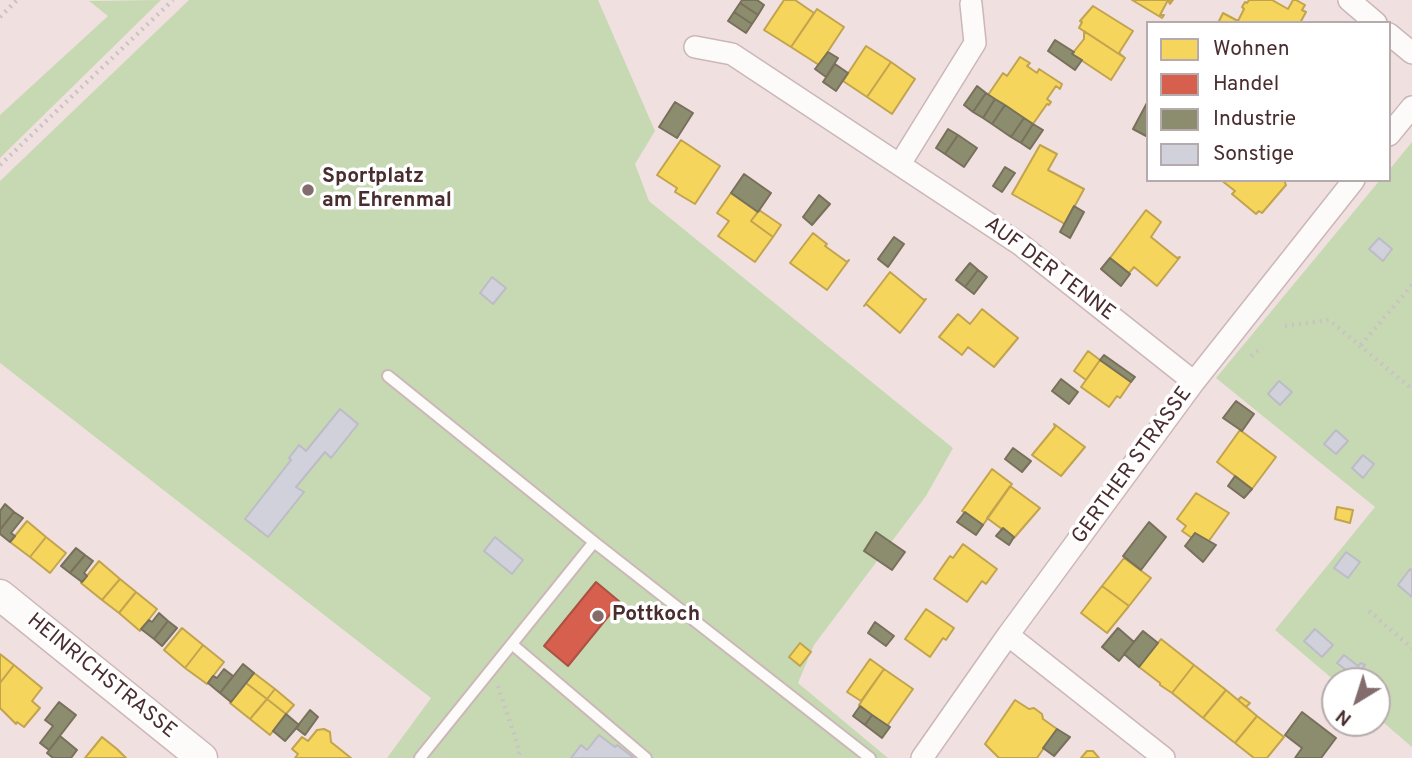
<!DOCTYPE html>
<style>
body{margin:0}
#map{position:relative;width:1412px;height:758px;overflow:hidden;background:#f1e0e0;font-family:Overpass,sans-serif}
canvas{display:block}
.legend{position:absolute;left:1146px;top:21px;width:245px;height:161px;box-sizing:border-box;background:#fff;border:2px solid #b6abac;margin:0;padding:9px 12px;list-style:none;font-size:21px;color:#492d2f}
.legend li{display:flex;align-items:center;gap:14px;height:35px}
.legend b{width:35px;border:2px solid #b6abac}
.north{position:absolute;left:1321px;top:667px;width:70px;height:70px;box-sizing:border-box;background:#fff;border:2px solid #b6abac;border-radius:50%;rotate:218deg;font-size:19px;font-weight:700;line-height:28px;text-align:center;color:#492d2f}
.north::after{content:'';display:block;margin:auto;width:24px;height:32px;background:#846c6d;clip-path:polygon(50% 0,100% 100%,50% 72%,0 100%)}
</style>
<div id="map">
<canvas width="1412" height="758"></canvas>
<ul class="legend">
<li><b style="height:19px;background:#f6d55c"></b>Wohnen</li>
<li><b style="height:19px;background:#d6604d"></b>Handel</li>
<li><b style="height:19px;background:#8c8c6e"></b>Industrie</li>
<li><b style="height:19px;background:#d1d1db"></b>Sonstige</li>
</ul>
<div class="north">N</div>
</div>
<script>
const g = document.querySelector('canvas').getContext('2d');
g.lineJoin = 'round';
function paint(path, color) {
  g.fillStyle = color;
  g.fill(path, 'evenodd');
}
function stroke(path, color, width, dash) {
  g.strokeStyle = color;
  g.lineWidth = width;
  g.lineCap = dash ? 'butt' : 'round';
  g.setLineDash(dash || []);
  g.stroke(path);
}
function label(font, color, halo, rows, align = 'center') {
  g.font = font + ' Overpass,sans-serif';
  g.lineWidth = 7;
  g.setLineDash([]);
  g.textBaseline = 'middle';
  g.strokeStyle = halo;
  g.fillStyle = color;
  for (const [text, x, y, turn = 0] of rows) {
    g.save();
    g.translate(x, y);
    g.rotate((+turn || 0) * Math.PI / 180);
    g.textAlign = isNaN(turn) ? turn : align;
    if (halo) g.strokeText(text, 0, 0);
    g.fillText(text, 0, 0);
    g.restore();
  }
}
const green = new Path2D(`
 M 161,0 L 0,158 L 0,115 L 108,16 L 89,1 Z
 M 189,0 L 598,0 L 655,131 L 635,164 L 649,201 L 953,448 L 926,496 L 814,645 L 798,683 L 888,758 L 387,758 L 431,698 L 0,363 L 0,181 Z
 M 1412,142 L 1412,747 L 1377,717 L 1377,681 L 1335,681 L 1275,630 L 1375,507 L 1216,378 L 1380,180 L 1389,180 L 1389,170 Z`);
const homes = new Path2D(`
 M 784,0 L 795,0 L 814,13 L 791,47 L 764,30 Z
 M 1132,0 L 1170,0 L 1171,1 L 1173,0 L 1170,4 L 1168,0 L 1160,15 L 1164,15 L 1162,18 Z
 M 1249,0 L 1272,0 L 1288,9 L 1293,0 L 1296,0 L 1305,5 L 1302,10 L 1306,12 L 1300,23 L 1218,23 L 1223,13 L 1238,21 L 1244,9 L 1242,7 L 1245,2 L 1247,3 Z
 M 1093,6 L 1133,31 L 1119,53 L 1125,58 L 1079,28 L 1082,22 L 1080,21 Z
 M 817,9 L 844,27 L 819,65 L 791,47 Z
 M 1084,31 L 1125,58 L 1111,80 L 1072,54 L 1084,39 Z
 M 866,46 L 891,62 L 867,97 L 843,81 Z
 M 1020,57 L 1030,63 L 1027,66 L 1037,73 L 1039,69 L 1062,84 L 1060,89 L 1056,86 L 1047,99 L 1051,102 L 1049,105 L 1047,104 L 1033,124 L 988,95 L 1003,73 L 1007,76 Z
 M 891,62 L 915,79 L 892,114 L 867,97 Z
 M 681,140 L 720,166 L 695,204 L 675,192 L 677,188 L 657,175 Z
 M 1040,145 L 1057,154 L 1048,170 L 1084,189 L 1065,224 L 1012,194 Z
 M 1221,180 L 1284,180 L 1286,185 L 1262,213 L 1259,211 L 1256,214 L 1232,194 L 1235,191 Z
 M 731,193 L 758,212 L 751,221 L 773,237 L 755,262 L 718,236 L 729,221 L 717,213 Z
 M 759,210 L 781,225 L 773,237 L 751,221 Z
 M 1146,210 L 1161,222 L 1151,237 L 1177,258 L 1180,257 L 1157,286 L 1134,267 L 1129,273 L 1110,258 Z
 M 813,233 L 827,244 L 825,246 L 847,262 L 849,260 L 827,290 L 790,263 Z
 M 890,272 L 924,300 L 926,299 L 900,333 L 866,304 L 864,306 Z
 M 982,309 L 1018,338 L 994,367 L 968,347 L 962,355 L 939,337 L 958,314 L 970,324 Z
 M 1088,351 L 1100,360 L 1086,380 L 1074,371 Z
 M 1100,360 L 1131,382 L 1120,398 L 1117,396 L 1109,407 L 1081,387 Z
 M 1054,424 L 1085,447 L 1061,476 L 1032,455 L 1055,427 Z
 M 1240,430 L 1276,457 L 1252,489 L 1217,462 Z
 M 992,469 L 1012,484 L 983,525 L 962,511 Z
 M 1010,486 L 1040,508 L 1014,538 L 987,518 Z
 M 1196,493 L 1229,513 L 1208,542 L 1195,533 L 1192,538 L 1182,531 L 1186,526 L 1177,519 Z
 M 1337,507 L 1353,510 L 1350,523 L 1335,519 Z
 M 27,521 L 46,537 L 30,557 L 10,542 Z
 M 46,537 L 66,553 L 50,573 L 30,557 Z
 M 963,544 L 997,569 L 986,584 L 982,581 L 967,602 L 934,579 L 950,556 L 953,558 Z
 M 1124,558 L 1151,578 L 1129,606 L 1102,586 Z
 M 99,561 L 120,579 L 102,600 L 81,583 Z
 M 120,579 L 136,592 L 119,613 L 102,600 Z
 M 1102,586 L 1129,606 L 1107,633 L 1081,613 Z
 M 136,592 L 157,609 L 140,631 L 119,613 Z
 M 926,609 L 954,628 L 946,640 L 943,638 L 930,657 L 905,639 Z
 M 182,628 L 203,645 L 185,668 L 164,650 Z
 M 1161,639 L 1194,665 L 1172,693 L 1160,685 L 1160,683 L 1139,667 Z
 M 800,643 L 811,652 L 800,666 L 789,657 Z
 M 203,645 L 224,662 L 207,684 L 185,668 Z
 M 0,654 L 14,665 L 0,683 Z
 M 870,659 L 884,669 L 861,701 L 847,692 Z
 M 14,665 L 42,688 L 32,701 L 40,708 L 24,727 L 17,722 L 16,724 L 0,708 L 0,683 Z
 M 1194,665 L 1226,690 L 1203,718 L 1172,693 Z
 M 884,669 L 913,689 L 887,726 L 859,705 Z
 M 254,673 L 275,689 L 267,699 L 246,683 Z
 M 246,683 L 267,699 L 250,719 L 230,703 Z
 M 275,689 L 294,705 L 286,714 L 267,699 Z
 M 1226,690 L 1257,716 L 1235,743 L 1203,718 Z
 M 1241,697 L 1250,703 L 1246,707 L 1238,700 Z
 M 267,699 L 286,714 L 270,735 L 250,719 Z
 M 1015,700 L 1029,709 L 1034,708 L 1042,714 L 1043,719 L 1057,729 L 1037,758 L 999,758 L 985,744 Z
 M 1257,716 L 1284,737 L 1267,758 L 1254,758 L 1235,743 Z
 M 324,729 L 330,732 L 331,742 L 351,758 L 295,758 L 298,754 L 292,749 L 302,737 L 308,741 L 317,730 Z
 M 102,737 L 117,749 L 126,758 L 85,758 Z
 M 1087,751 L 1093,751 L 1099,758 L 1081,758 Z`);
const shops = new Path2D(`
 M 596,582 L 620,602 L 568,666 L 544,646 Z`);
const industry = new Path2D(`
 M 742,0 L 757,0 L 764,5 L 758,15 L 740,3 Z
 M 740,3 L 758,15 L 752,24 L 734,12 Z
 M 734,12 L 752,24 L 746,33 L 728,21 Z
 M 1055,40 L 1074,52 L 1072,54 L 1082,60 L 1075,70 L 1048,51 Z
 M 828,52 L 838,58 L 826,77 L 815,69 Z
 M 835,64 L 848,73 L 836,91 L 823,82 Z
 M 977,86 L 986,93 L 973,112 L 964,105 Z
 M 986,93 L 995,99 L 983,118 L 973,112 Z
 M 995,99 L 1005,105 L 992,124 L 983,118 Z
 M 1148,101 L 1148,137 L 1133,129 Z
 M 675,102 L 693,113 L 677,138 L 659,127 Z
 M 1005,105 L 1024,118 L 1011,137 L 992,124 Z
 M 1024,118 L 1033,124 L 1021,143 L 1011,137 Z
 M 1033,124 L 1043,130 L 1030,149 L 1021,143 Z
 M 948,129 L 958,135 L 945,154 L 936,148 Z
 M 958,135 L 977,148 L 964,167 L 945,154 Z
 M 1005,167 L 1015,173 L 1002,192 L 993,186 Z
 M 744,174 L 771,193 L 758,212 L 731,193 Z
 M 819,195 L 830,204 L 812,225 L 803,217 Z
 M 1074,206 L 1084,212 L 1070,238 L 1060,232 Z
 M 894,237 L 904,244 L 888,267 L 878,259 Z
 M 1110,258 L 1130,274 L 1121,286 L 1101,269 Z
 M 970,263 L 978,270 L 965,287 L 956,280 Z
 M 978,270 L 987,277 L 974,294 L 965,287 Z
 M 1104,355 L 1135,377 L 1131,382 L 1100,360 Z
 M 1061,379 L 1078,392 L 1069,404 L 1052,391 Z
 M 1236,401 L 1254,414 L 1242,431 L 1223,418 Z
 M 1013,448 L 1031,461 L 1022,472 L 1005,459 Z
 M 1235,476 L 1252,489 L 1244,498 L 1228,486 Z
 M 5,504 L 14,512 L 0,530 L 0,511 Z
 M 14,512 L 23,518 L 11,533 L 15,536 L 10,542 L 0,534 L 0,530 Z
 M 965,512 L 983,525 L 976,535 L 957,522 Z
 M 1149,522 L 1166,537 L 1141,570 L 1123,556 Z
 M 1003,528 L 1014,537 L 1009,545 L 996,536 Z
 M 876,532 L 905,552 L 892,570 L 864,551 Z
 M 1195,533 L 1216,545 L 1203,562 L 1185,546 Z
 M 76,548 L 85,555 L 70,573 L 61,566 Z
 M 85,555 L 93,561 L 84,573 L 87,576 L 82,582 L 70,573 Z
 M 159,613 L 168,621 L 154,639 L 141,629 L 149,620 L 152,622 Z
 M 168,621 L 177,628 L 162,646 L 154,639 Z
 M 875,622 L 894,636 L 886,646 L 868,633 Z
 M 1118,628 L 1134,642 L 1119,661 L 1102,647 Z
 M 1143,631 L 1158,643 L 1139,667 L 1124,654 Z
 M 243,664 L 254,673 L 231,702 L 220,693 Z
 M 224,669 L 233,676 L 220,693 L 208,683 L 213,676 L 217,678 Z
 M 59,702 L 76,715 L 49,750 L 40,743 L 53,726 L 45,720 Z
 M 860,706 L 872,715 L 865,725 L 853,716 Z
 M 310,710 L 318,717 L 305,735 L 296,728 Z
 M 1302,712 L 1336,738 L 1321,758 L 1295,758 L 1302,748 L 1285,735 Z
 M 286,714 L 299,725 L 285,741 L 273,731 Z
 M 872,715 L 890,727 L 882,738 L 865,725 Z
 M 1057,729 L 1070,737 L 1054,756 L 1043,748 Z
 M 60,736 L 77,750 L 71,758 L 53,758 L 47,753 Z`);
const building = new Path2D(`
 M 1379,238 L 1392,249 L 1383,261 L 1369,249 Z
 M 492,277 L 506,288 L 493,304 L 480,293 Z
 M 1279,381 L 1292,392 L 1280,405 L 1268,394 Z
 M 340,409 L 358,424 L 331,458 L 325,452 L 296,487 L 304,492 L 268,537 L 245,519 L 291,460 L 289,458 L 299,445 L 306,451 Z
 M 1336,430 L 1348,441 L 1336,454 L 1324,444 Z
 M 1363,455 L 1374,464 L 1363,478 L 1352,468 Z
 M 495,537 L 523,560 L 512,574 L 484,551 Z
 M 1346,552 L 1360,562 L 1348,578 L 1334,568 Z
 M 1410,569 L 1412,571 L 1412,597 L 1398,585 Z
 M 1315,629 L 1333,645 L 1322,657 L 1304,641 Z
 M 1344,655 L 1358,666 L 1361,663 L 1365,665 L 1355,677 L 1337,663 Z
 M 599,735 L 615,747 L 617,745 L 634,758 L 571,758 L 581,745 L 587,750 Z`);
const path = new Path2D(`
 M 0,17 L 17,0
 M 0,165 L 173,0
 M 1285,326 L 1329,320 L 1412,389
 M 1361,345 L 1412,285
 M 1251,356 L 1262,347
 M 1369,611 L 1412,648
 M 498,686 L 520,752 L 516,758`);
const lane = new Path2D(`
 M 388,376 L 594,542
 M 513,645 L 646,758
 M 420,758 L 594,542 L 870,758`);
const street = new Path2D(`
 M 1349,0 L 1376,23
 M 1389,34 L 1412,53
 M 695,47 L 732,54 L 1021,245 L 1194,382
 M 1389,135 L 1412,107
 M 900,164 L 975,43 L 971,4
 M 1008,635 L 1164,758
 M 922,758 L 1008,635 L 1194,382 L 1354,180`);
const secondary = new Path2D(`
 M 0,595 L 202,758`);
const markers = [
 [308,190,7,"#846c6d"],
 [598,616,7,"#846c6d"]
];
const poiNames = [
 ["Sportplatz",322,178],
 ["am Ehrenmal",322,202],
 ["Pottkoch",612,616]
];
const streetNames = [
 ["AUF DER TENNE",1049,270,37],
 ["GERTHER STRASSE",1133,466,-54],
 ["HEINRICHSTRASSE",101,677,39]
];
paint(green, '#c7d9b3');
paint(homes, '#f6d55c');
stroke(homes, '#c2a34e', 2);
paint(shops, '#d6604d');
stroke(shops, '#ac5144', 2);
paint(industry, '#8c8c6e');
stroke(industry, '#78705b', 2);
paint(building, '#d1d1db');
stroke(building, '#bdbcc6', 2);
stroke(lane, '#ccb7b8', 14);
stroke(street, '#ccb7b8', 24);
stroke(secondary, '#ccb7b8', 33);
stroke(path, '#cac2c3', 4.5, [2, 5]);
stroke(lane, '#fdfafa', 10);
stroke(street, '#fdfafa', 21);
stroke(secondary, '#fdfafa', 30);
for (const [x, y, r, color] of markers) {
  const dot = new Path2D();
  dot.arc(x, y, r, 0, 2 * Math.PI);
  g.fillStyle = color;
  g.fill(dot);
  stroke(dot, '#fff', 2.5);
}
label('bold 21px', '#492d2f', '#fff', poiNames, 'left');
label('21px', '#492d2f', '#fff', streetNames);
</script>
